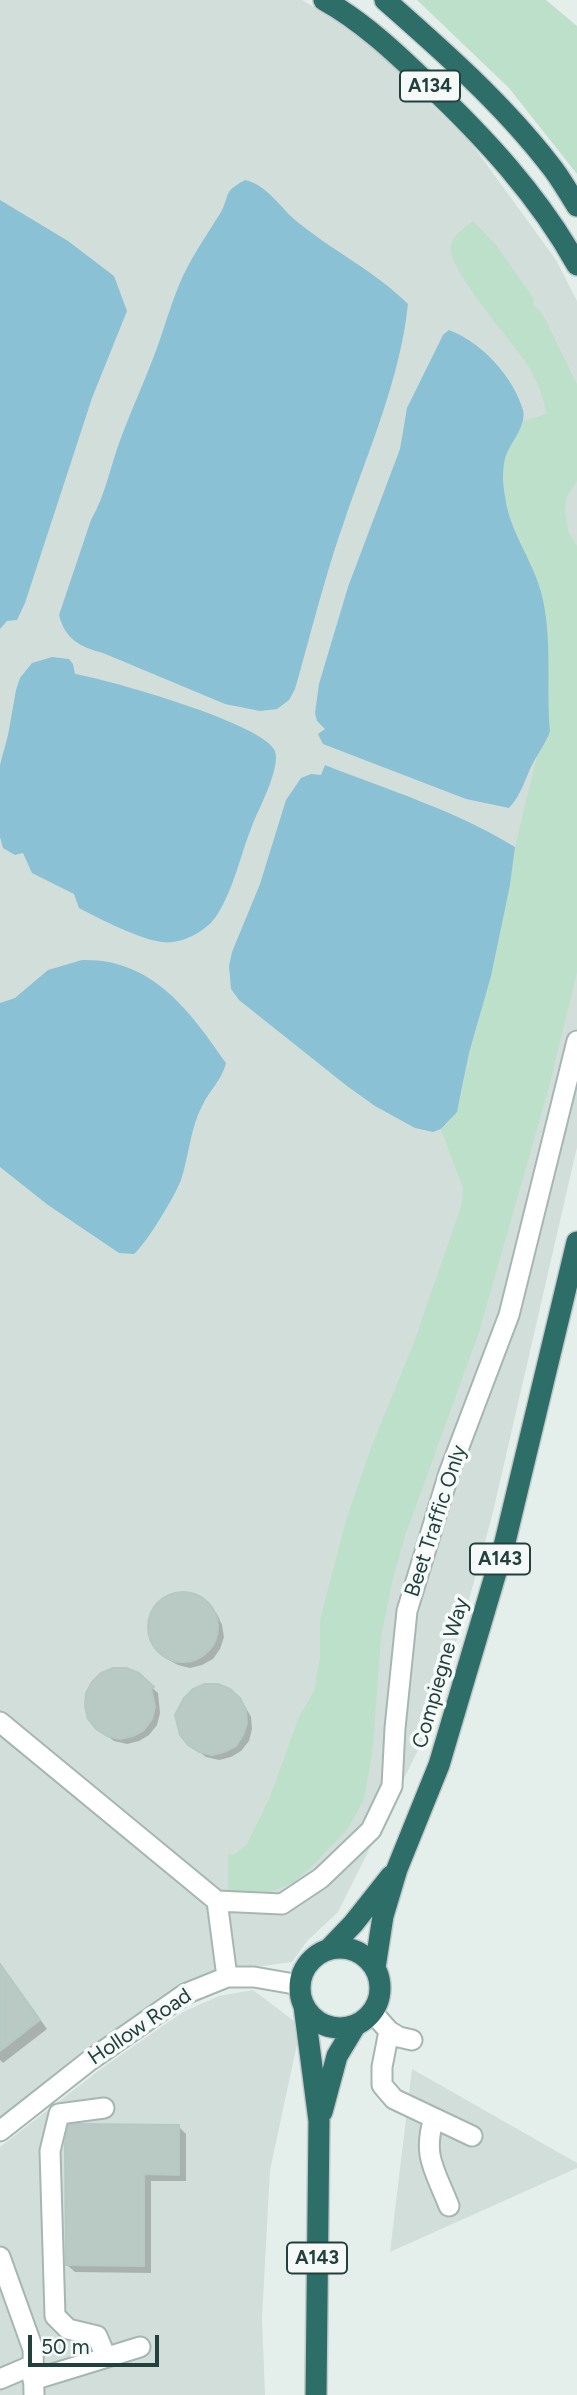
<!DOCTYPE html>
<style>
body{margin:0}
#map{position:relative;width:577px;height:2395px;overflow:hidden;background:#e4eeeb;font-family:Figtree,sans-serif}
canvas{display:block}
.scale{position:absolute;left:28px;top:2335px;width:131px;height:32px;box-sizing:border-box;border:4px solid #23413c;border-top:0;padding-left:9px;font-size:21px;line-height:24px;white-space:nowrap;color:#23413c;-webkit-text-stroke:5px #f5faf8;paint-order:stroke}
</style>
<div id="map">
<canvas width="577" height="2395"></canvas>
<div class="scale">50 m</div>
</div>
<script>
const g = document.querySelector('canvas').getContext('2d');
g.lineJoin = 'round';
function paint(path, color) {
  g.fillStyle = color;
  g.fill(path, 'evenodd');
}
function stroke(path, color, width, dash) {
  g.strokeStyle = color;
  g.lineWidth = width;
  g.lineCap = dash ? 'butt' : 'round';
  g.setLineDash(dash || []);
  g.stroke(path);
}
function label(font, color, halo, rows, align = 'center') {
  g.font = font + ' Figtree,sans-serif';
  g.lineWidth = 7;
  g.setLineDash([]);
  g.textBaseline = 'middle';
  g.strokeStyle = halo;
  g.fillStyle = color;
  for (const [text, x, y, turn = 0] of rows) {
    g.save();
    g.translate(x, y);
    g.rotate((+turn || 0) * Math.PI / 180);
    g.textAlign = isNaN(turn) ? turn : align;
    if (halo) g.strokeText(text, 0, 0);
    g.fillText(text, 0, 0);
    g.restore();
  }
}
const built = new Path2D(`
 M 0,0 L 302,0 L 356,31 L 471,143 L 556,260 L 577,301 L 577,1147 L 493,1512 L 464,1618 L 420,1746 L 370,1848 L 338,1912 L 307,1941 L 292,1962 L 203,1974 L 78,2056 L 0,2117 Z
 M 253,1990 L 294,2021 L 297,2044 L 270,2170 L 262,2318 L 265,2395 L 0,2395 L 0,2147 L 102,2068 L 183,2012 L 219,1996 Z
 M 412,2069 L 577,2163 L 577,2168 L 390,2252 Z`);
const green = new Path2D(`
 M 417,0 L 546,0 L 577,26 L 577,174 L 509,88 Z
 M 473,221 L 496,245 L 534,299 L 533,305 L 542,313 L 577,384 L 577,481 L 566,498 L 565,511 L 568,531 L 577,546 L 577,972 L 549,1087 L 479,1332 L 405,1536 L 392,1582 L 381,1637 L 373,1746 L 364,1800 L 346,1831 L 310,1868 L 293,1883 L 267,1893 L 241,1895 L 228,1893 L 228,1854 L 234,1855 L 247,1844 L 270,1797 L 299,1717 L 314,1691 L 320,1659 L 320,1620 L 347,1517 L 372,1445 L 413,1345 L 462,1204 L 463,1188 L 441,1129 C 465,1112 463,1078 469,1052 C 471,1045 474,1037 476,1030 L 510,885 L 515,847 L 537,756 L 546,743 L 550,731 L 540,588 L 511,520 L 505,499 L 503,469 L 505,457 L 524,421 L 546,414 C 544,398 538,383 530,369 C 517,346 443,265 451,244 C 454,234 466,227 473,221 Z`);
const water = new Path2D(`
 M 245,180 C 267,185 279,206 295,220 C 331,250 375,271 408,304 C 400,379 369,449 345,519 C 325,575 311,633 295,689 L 289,700 L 277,709 L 260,711 L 225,704 L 103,653 C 80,647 65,639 59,615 L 91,520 C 106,494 111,463 122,435 C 132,409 144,382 154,356 C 164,330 171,302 183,276 C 194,253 208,233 221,212 C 231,193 222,193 245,180 Z
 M 0,200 L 68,241 L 114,276 L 127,311 L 92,398 L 25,603 L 17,620 L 7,621 L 0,629 Z
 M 449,330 C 481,342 513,376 523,410 C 527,427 509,443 505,459 C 502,471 503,485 505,496 C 509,530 532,559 541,592 C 553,636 546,685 550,731 C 546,744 537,754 531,767 C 524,782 521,795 509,808 L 466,799 L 323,744 L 318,734 L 325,729 L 317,721 L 315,713 L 319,684 L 348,587 L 400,449 L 407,408 L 443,335 Z
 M 52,657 L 69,659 L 73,664 L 75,674 C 107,679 265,724 275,751 C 281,768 258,810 252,826 C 240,856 234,888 217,915 C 207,931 181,945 162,942 C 139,939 100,919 79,908 L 74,894 L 32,873 L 23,853 L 15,855 L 3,848 L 0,837 L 0,765 L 8,735 L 16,690 L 20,678 L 32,663 Z
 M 325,765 C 388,790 457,811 515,847 L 510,885 L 491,976 L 469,1053 L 457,1112 L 441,1129 L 433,1132 L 415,1128 L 375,1106 L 347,1086 L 239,1000 L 231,989 L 229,966 L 232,952 L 260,884 L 286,800 L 301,778 L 311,774 L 321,775 Z
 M 82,960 C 152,958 190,1011 226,1063 C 222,1080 209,1091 202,1106 C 190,1129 189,1156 181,1180 C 175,1196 146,1244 134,1254 L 119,1253 L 48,1205 L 0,1167 L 0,1003 L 15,998 L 48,970 Z`);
const shadow = new Path2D(`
 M 177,1594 L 190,1594 L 201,1599 L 217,1614 L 222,1625 L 224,1637 L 220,1649 L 213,1659 L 202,1665 L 190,1668 L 178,1665 L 167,1659 L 153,1642 L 150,1630 L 151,1618 L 156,1607 L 166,1598 Z
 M 138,1675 L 158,1693 L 160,1713 L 157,1725 L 149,1735 L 139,1741 L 127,1744 L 114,1741 L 97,1728 Z
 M 229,1691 L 245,1706 L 251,1717 L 252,1729 L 249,1741 L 241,1751 L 231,1757 L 219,1760 L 206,1757 L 189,1744 Z
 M 0,1963 L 47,2029 L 3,2063 L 0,2060 Z
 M 179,2127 L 186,2134 L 186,2181 L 151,2181 L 151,2273 L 75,2272 L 67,2265 Z`);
const building = new Path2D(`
 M148 1627a35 35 0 1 1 70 0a35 35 0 1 1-70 0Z
 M 113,1668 L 126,1668 L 139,1673 L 154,1687 L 151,1688 L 155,1707 L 152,1719 L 144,1730 L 133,1736 L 120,1739 L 107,1736 L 96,1729 L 88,1719 L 85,1706 L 86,1693 L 92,1682 L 101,1673 Z
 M 205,1684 L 218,1684 L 230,1689 L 240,1698 L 246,1710 L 247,1723 L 243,1735 L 236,1746 L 224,1752 L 212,1755 L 199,1752 L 188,1745 L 180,1735 L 175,1715 L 184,1698 L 193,1689 Z
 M 0,1964 L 40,2020 L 0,2051 Z
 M 76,2124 L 179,2125 L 179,2175 L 144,2174 L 144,2266 L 66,2265 L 65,2143 L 69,2125 Z`);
const minor = new Path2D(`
 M 0,1722 L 217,1901 L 227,1977
 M 217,1901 L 282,1904 L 321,1878 L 371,1830 L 392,1786 L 395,1728 L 407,1611 L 449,1473 L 509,1315 L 577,1041
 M 373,2013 L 389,2031 L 382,2067 L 382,2085 L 394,2099 L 472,2136
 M 389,2031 L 399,2037 L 412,2040
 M 104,2108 L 59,2114 L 50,2151 L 55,2316 L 68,2329 L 97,2336 L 106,2357
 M 434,2118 C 422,2156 435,2170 449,2206
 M 0,2131 L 89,2061 L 185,1994 L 227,1977 L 254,1977 L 300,1985
 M 0,2257 L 33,2349 L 34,2395
 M 0,2379 L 33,2365
 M 33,2380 L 140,2347`);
const highway = new Path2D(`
 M 324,0 C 362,21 396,53 428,84 C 484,137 539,196 577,265
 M 385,0 C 443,51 502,103 550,165 C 560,177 568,192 577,206
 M300 1988a40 40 0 1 1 80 0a40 40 0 1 1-80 0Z
 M 329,1949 L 353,1924 L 391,1876
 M 375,1968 L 383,1916 L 397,1869 L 439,1765 L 505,1542 L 577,1242
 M 304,2006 L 319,2121 L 316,2395
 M 322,2112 L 337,2056 L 355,2026`);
const shields = [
 [430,86,60],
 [500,1559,60],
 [317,2258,60]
];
const shieldNames = [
 ["A134",430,86],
 ["A143",500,1559],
 ["A143",317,2258]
];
const streetNames = [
 ["Beet Traffic Only",436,1521,-72],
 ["Compiegne Way",441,1673,-74],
 ["Hollow Road",140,2027,-34]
];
paint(built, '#d2deda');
paint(green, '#bde0ca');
paint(water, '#8bc1d4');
paint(shadow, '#0003');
paint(building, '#b9c9c4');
stroke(building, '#b6c8c3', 2);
stroke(minor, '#a6b7b3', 23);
stroke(highway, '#c1cac8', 24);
stroke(minor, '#fff', 19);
stroke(highway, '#2d6e68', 21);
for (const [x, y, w] of shields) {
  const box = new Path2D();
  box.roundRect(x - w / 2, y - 15.5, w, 31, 5);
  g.fillStyle = '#f5faf8';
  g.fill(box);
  stroke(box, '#23413c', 2);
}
label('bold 19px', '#23413c', null, shieldNames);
label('21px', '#23413c', '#f5faf8', streetNames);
</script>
